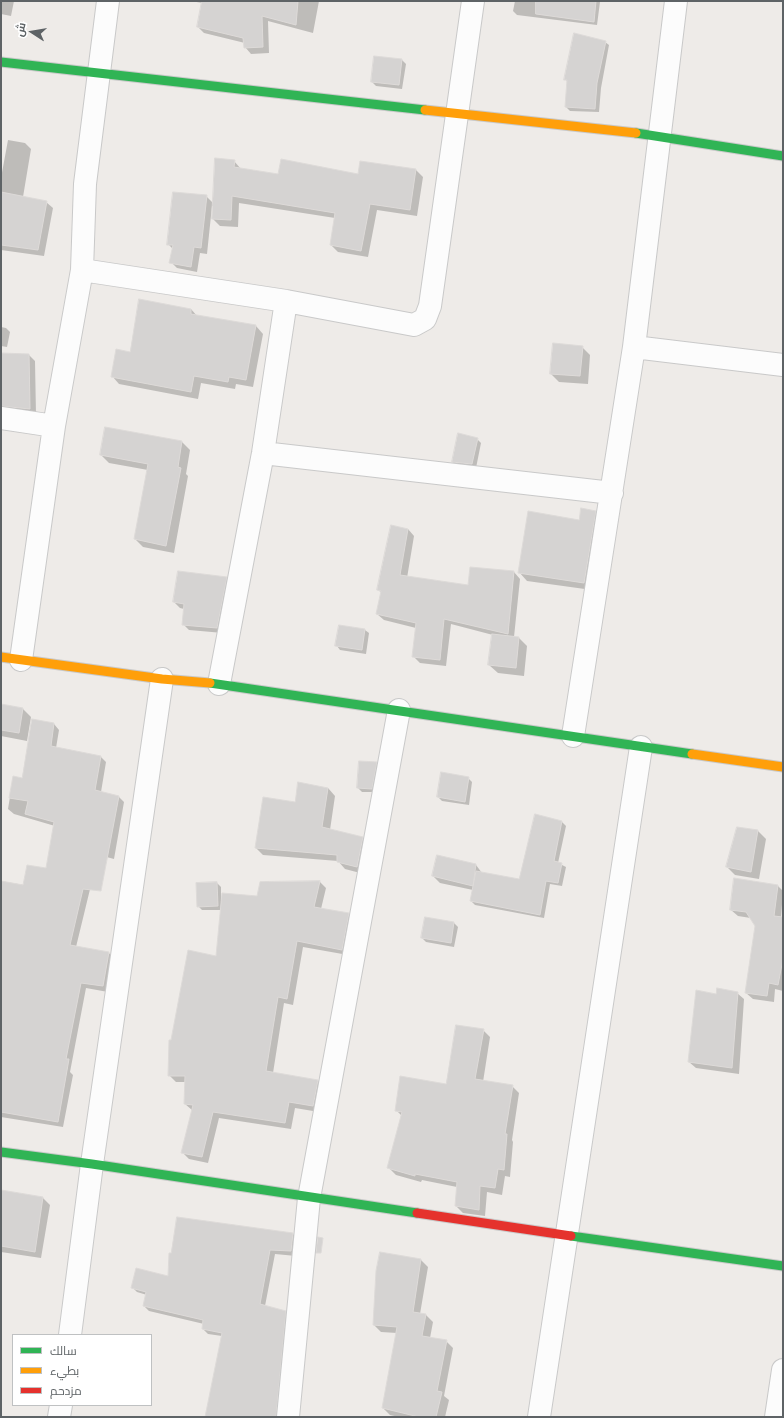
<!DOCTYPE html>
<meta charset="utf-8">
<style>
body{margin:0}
#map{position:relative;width:784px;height:1418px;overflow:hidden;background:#eeebe8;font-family:Manrope,Cairo,sans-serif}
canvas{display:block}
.frame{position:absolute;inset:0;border:2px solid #5e6366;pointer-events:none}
.legend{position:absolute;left:12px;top:1334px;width:140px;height:72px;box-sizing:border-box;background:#fff;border:1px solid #bfc1c2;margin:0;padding:5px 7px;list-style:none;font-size:12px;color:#5e6366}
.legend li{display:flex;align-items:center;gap:8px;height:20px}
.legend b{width:20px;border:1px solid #bfc1c2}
.north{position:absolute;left:12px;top:12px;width:40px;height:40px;-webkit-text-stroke:3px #fff;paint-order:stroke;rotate:282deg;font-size:11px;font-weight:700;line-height:16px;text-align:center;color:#5e6366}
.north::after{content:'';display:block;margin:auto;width:14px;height:18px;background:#5e6366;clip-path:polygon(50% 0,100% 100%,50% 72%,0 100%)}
</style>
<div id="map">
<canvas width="784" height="1418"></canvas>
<div class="frame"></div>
<ul class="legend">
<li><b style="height:5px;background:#30b455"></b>سالك</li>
<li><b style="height:5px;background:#ff9f0a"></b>بطيء</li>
<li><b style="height:5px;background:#e5322d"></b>مزدحم</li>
</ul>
<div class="north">ش</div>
</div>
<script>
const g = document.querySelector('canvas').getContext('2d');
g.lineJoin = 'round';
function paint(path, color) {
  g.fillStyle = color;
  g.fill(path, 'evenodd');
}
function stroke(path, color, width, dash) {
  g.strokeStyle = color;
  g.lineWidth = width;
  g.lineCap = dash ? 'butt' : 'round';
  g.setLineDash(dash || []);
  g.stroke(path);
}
const shadow = new Path2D(`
 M 1,1 L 14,1 L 11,16 L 1,14 Z
 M 191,1 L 319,1 L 313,33 L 268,21 L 269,53 L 251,54 L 245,47 L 245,43 L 204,33 L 198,27 L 202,3 Z
 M 515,1 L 599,1 L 600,2 L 597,25 L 517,15 L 513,11 Z
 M 605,42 L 609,45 L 601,88 L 599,112 L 570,111 L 566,107 L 568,82 L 565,79 Z
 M 402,60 L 406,64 L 402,89 L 376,86 L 372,82 Z
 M 8,140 L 25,143 L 31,149 L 23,197 L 46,202 L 53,208 L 44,256 L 1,250 L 1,178 Z
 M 234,161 L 241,169 L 279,175 L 359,175 L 416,170 L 423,177 L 417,216 L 377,210 L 368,257 L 338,252 L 331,245 L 335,218 L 239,203 L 238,227 L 220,226 L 213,219 L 214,206 L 212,206 L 207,254 L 200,253 L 197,272 L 177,268 L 171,262 L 173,249 L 168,244 L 206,196 L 214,204 Z
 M 191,309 L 197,316 L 256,326 L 263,334 L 253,387 L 236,384 L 235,389 L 201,383 L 198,399 L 119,384 L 112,376 L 131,353 Z
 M 1,327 L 6,328 L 10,332 L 7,347 L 1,346 Z
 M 582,347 L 590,355 L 588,384 L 559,382 L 551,374 Z
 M 29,355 L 35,361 L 36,415 L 1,409 L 1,362 Z
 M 106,428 L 182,442 L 190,450 L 186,474 L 188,476 L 174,553 L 143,547 L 135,539 L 148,470 L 109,463 L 101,455 Z
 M 477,439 L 481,443 L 476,468 L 457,466 L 453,462 Z
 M 595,512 L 603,520 L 592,590 L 527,581 L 519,572 L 580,521 Z
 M 408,529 L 414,536 L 407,578 L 468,586 L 514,572 L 520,579 L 514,637 L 519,638 L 527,646 L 524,676 L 498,673 L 489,665 L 493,635 L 451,624 L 446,666 L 420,663 L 414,657 L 416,628 L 384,620 L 377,614 L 382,593 L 378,590 Z
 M 226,578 L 232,584 L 223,633 L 189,630 L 183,624 L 184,609 L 180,608 L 174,602 Z
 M 365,630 L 369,633 L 366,654 L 340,650 L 337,646 Z
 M 1,705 L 23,709 L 31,717 L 27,741 L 1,736 Z
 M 33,721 L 54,724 L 59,730 L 56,748 L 101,757 L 106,762 L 101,792 L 119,797 L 124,802 L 114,859 L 58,844 L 55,826 L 14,814 L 8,809 L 13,778 L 23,779 Z
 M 376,763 L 380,767 L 375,792 L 362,792 L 358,788 Z
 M 468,778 L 472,782 L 469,805 L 442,801 L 438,797 Z
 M 328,788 L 335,796 L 330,830 L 362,837 L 370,845 L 364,874 L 345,869 L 338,861 L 263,855 L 256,848 L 295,804 Z
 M 562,822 L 566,826 L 558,863 L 566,867 L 562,886 L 550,884 L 544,918 L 475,905 L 471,901 L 473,890 L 440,883 L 433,876 L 476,865 L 482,873 L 520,880 Z
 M 758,831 L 766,839 L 759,879 L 735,875 L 727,867 Z
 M 735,879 L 778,886 L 783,891 L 781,918 L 783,918 L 783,991 L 775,989 L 774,1002 L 753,999 L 746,993 L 757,919 L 738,916 L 731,910 Z
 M 1,881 L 24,885 L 92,881 L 76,947 L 109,953 L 114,959 L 108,992 L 86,988 L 70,1072 L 73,1075 L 63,1127 L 1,1117 Z
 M 320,882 L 326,888 L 321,909 L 348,914 L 355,920 L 348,955 L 303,947 L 293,1005 L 284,1003 L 273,1073 L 318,1081 L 324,1087 L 319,1112 L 295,1108 L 291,1129 L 219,1118 L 208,1163 L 189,1159 L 182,1152 L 192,1110 L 185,1104 L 186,1082 L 176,1082 L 169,1075 L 172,1041 L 217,958 L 221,910 L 202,910 L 198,906 L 217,883 L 221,887 L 221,898 L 222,898 L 258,897 Z
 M 425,918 L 454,923 L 458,927 L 454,947 L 426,942 L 422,938 Z
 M 737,993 L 744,999 L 739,1074 L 696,1068 L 689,1062 Z
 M 483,1030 L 490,1037 L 483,1082 L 512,1086 L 519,1093 L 512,1140 L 513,1142 L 510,1177 L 505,1176 L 502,1195 L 487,1192 L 485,1216 L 463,1213 L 456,1206 L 457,1187 L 422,1180 L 421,1182 L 396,1175 L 389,1168 L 402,1116 L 396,1110 L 447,1085 Z
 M 1,1191 L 43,1198 L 50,1205 L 41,1258 L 1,1252 Z
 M 293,1234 L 297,1239 L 296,1256 L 275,1254 L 265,1306 L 285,1312 L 290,1317 L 282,1397 L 276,1396 L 273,1417 L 206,1417 L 222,1336 L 208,1334 L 203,1329 L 204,1324 L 149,1311 L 144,1306 L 147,1295 L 137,1292 L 132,1287 L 169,1278 Z
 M 381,1253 L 421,1260 L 428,1267 L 420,1314 L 426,1315 L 433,1322 L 430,1338 L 446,1341 L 453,1348 L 444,1396 L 449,1400 L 445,1417 L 399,1417 L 390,1415 L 383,1408 L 397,1333 L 381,1332 L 374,1325 Z`);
const building = new Path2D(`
 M 202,1 L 298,1 L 296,25 L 262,16 L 263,47 L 244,48 L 243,38 L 197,27 Z
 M 536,1 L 596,1 L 594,22 L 536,14 Z
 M 574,33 L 606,41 L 597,83 L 595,109 L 565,107 L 567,80 L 564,80 Z
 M 374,56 L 402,59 L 399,85 L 371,82 Z
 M 215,158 L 235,160 L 234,167 L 278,174 L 281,159 L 358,174 L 360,161 L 416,169 L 410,210 L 370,204 L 361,251 L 330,245 L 335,213 L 232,196 L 231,220 L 212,219 Z
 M 1,192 L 47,201 L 38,250 L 1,245 Z
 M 173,192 L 207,195 L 201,248 L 194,247 L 191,267 L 169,263 L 173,245 L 167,245 Z
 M 139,299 L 191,309 L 191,314 L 256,325 L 246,380 L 229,377 L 228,382 L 194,376 L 191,392 L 111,377 L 116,349 L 130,352 Z
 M 553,343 L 583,346 L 580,376 L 550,374 Z
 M 1,353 L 29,354 L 30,409 L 1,406 Z
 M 105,427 L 182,441 L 178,467 L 181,468 L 166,546 L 134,539 L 148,464 L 100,455 Z
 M 458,433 L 478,438 L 472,464 L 452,462 Z
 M 581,508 L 596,511 L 584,583 L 518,573 L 528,511 L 579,520 Z
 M 391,525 L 408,529 L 400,575 L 468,585 L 470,567 L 514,571 L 508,634 L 444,619 L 440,660 L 412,657 L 416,623 L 376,614 L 381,591 L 377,590 Z
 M 178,571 L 227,577 L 217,628 L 182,625 L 184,604 L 173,602 Z
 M 339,625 L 365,629 L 362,650 L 335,646 Z
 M 492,634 L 519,637 L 516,668 L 488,665 Z
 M 1,704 L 23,708 L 19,733 L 1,730 Z
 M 32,719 L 54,723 L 51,746 L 101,756 L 95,790 L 119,796 L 101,891 L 83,889 L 70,945 L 109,952 L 103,986 L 81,983 L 66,1059 L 69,1059 L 58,1122 L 1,1112 L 1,881 L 23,885 L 27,865 L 46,868 L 54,822 L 25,814 L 28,801 L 9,798 L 13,776 L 22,778 Z
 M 359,761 L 377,762 L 372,789 L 357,788 Z
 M 441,772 L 469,777 L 465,802 L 437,797 Z
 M 298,782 L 328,788 L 322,827 L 363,837 L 357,867 L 337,862 L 337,855 L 255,848 L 263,797 L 295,802 Z
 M 535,814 L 562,821 L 554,861 L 562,863 L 558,883 L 546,881 L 540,915 L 470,901 L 476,871 L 519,879 Z
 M 737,827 L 758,830 L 751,872 L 726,867 Z
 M 437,855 L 476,864 L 473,886 L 432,876 Z
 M 734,878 L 778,885 L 774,916 L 783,917 L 783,959 L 778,985 L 769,983 L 767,996 L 745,993 L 755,926 L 746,912 L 730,910 Z
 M 320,881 L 314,907 L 349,913 L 342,950 L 297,941 L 287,999 L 278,997 L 266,1071 L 318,1080 L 313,1106 L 289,1102 L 285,1123 L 213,1112 L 202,1157 L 181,1153 L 193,1105 L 184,1104 L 185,1076 L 168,1076 L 169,1040 L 171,1040 L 188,950 L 216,956 L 222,893 L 257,896 L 260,882 Z
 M 217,882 L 218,906 L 197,907 L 196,883 Z
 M 425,917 L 454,922 L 451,943 L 421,938 Z
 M 717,988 L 738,992 L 732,1068 L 688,1062 L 696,990 L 716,994 Z
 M 456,1025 L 484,1029 L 475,1079 L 513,1085 L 505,1134 L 507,1134 L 504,1170 L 498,1169 L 495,1188 L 480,1186 L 479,1210 L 455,1206 L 457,1182 L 415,1174 L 415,1176 L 387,1168 L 402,1112 L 395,1111 L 400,1076 L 446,1084 Z
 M 1,1190 L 43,1197 L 35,1252 L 1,1246 Z
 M 177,1217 L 293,1233 L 291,1251 L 270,1250 L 260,1304 L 286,1311 L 276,1417 L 205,1417 L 222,1333 L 202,1329 L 203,1320 L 143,1306 L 146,1292 L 131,1288 L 136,1268 L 168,1276 L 169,1253 L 171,1253 Z
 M 318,1237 L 323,1238 L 321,1253 L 316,1253 Z
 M 380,1252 L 421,1259 L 413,1312 L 426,1314 L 422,1336 L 447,1340 L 437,1391 L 442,1392 L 436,1417 L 419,1417 L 382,1408 L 397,1327 L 373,1325 L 376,1271 Z`);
const street = new Path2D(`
 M 82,270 L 286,301 L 414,325 L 425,319 L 430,306 L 473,1
 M 634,347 L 783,365
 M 1,418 L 54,426
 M 263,453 L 612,493
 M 21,660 L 54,426 L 82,270 L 85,184 L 108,1
 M 219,684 L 263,453 L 286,301
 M 573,736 L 634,347 L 676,1
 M 70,1335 L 92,1164 L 162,679
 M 59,1417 L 61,1405
 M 288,1417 L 309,1198 L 399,710
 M 539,1417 L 641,747
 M 776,1417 L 783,1370`);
const fast = new Path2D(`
 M 1,62 L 425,110
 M 636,133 L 783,156
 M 210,683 L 692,754
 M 1,1152 L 92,1164 L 417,1213
 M 571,1236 L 783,1266`);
const slow = new Path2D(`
 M 425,110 L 636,133
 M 1,657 L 162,679 L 210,683
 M 692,754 L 783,767`);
const jam = new Path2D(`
 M 417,1213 L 571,1236`);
paint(shadow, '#0003');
paint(building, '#d5d3d2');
stroke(building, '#dddad8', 1);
stroke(street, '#c9c9c9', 24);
stroke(fast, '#c9c9c9', 11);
stroke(slow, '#c9c9c9', 11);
stroke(jam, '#c9c9c9', 11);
stroke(street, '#fcfcfc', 22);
stroke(fast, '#30b455', 9);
stroke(slow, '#ff9f0a', 9);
stroke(jam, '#e5322d', 9);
</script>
